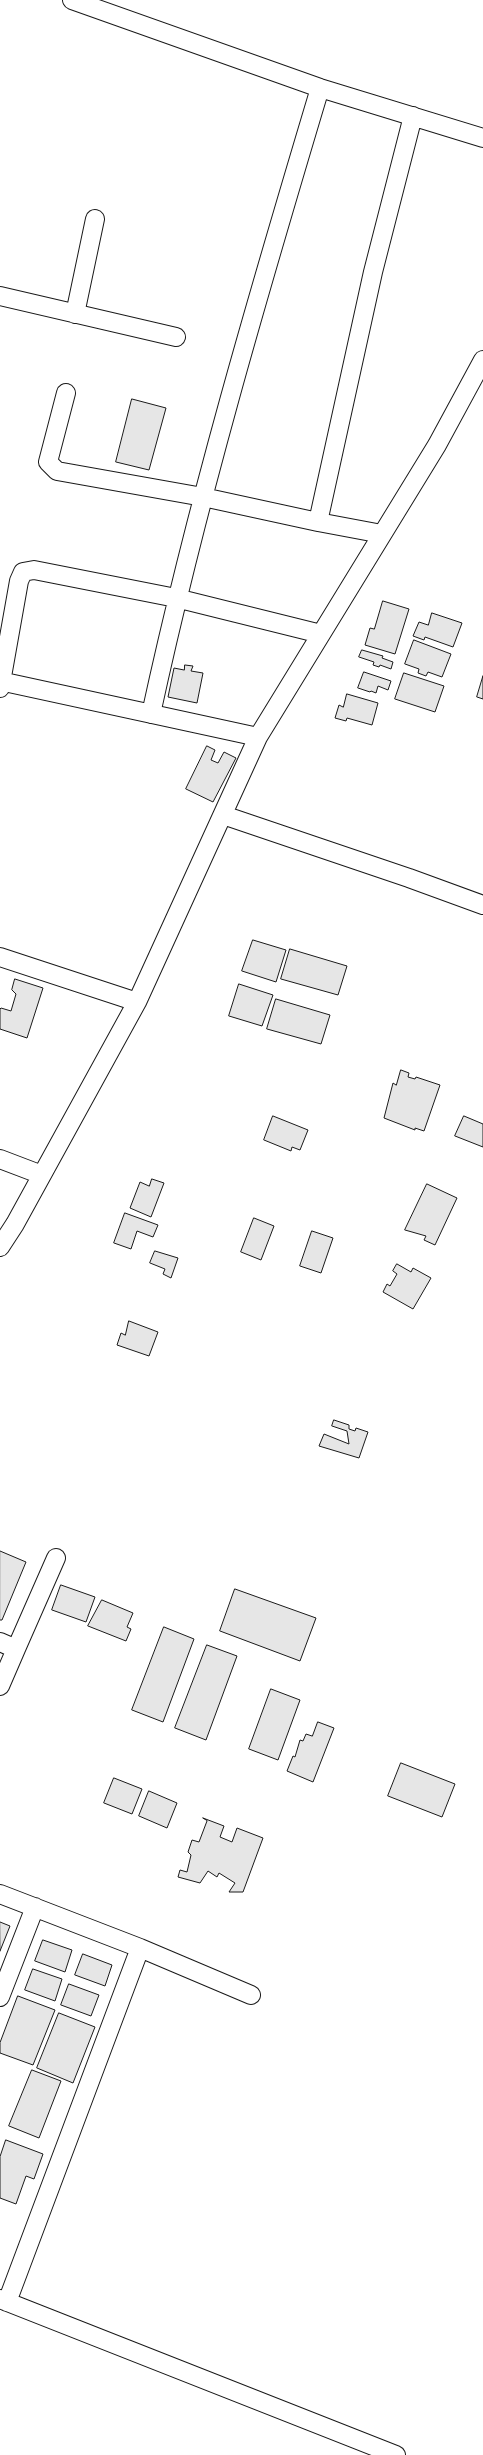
<!DOCTYPE html>
<style>
body{margin:0}
canvas{display:block;background:#fff}
</style>
<canvas width="483" height="2455"></canvas>
<script>
const g = document.querySelector('canvas').getContext('2d');
g.lineJoin = 'round';
function paint(path, color) {
  g.fillStyle = color;
  g.fill(path, 'evenodd');
}
function stroke(path, color, width, dash) {
  g.strokeStyle = color;
  g.lineWidth = width;
  g.lineCap = dash ? 'butt' : 'round';
  g.setLineDash(dash || []);
  g.stroke(path);
}
const building = new Path2D(`
 M 132,399 L 166,408 L 149,470 L 116,462 Z
 M 383,601 L 409,609 L 395,654 L 365,645 L 370,628 L 374,629 Z
 M 432,613 L 462,623 L 453,647 L 425,637 L 424,640 L 413,636 L 419,622 L 428,625 Z
 M 414,640 L 451,654 L 442,677 L 428,672 L 426,676 L 418,673 L 419,669 L 405,664 Z
 M 362,650 L 383,656 L 382,658 L 393,662 L 391,669 L 380,665 L 379,667 L 373,665 L 374,662 L 359,657 Z
 M 185,665 L 193,666 L 191,671 L 203,673 L 197,703 L 168,697 L 174,668 L 184,670 Z
 M 364,672 L 391,681 L 388,690 L 378,686 L 376,693 L 371,691 L 370,692 L 358,688 Z
 M 404,673 L 444,686 L 435,712 L 395,699 Z
 M 483,676 L 483,699 L 477,697 Z
 M 347,694 L 378,703 L 372,725 L 347,718 L 346,721 L 335,718 L 339,705 L 343,707 Z
 M 207,746 L 215,750 L 211,760 L 218,763 L 224,752 L 236,758 L 213,802 L 186,789 Z
 M 253,940 L 286,950 L 276,982 L 242,971 Z
 M 290,949 L 347,966 L 338,995 L 281,979 Z
 M 15,979 L 43,988 L 27,1038 L 0,1029 L 0,1009 L 1,1008 L 11,1011 L 16,994 L 12,990 Z
 M 239,984 L 273,995 L 262,1026 L 229,1016 Z
 M 276,999 L 330,1015 L 321,1044 L 267,1029 Z
 M 401,1070 L 409,1073 L 408,1077 L 415,1079 L 416,1077 L 440,1085 L 424,1131 L 415,1128 L 415,1130 L 384,1118 L 393,1083 L 396,1085 Z
 M 273,1116 L 308,1130 L 300,1150 L 292,1147 L 291,1151 L 264,1140 Z
 M 464,1116 L 483,1124 L 483,1147 L 455,1136 Z
 M 152,1179 L 164,1183 L 151,1217 L 130,1208 L 140,1182 L 149,1186 Z
 M 427,1184 L 457,1198 L 435,1245 L 424,1240 L 426,1236 L 405,1230 Z
 M 125,1213 L 158,1225 L 153,1237 L 137,1231 L 131,1249 L 114,1243 Z
 M 254,1218 L 274,1226 L 261,1260 L 241,1252 Z
 M 312,1231 L 333,1238 L 321,1273 L 300,1266 Z
 M 155,1251 L 178,1258 L 171,1278 L 163,1274 L 165,1269 L 150,1263 Z
 M 397,1264 L 411,1272 L 413,1268 L 431,1278 L 413,1309 L 383,1292 L 387,1284 L 390,1286 L 397,1274 L 393,1271 Z
 M 129,1321 L 158,1332 L 149,1356 L 117,1345 L 121,1333 L 125,1335 Z
 M 334,1420 L 349,1425 L 349,1429 L 355,1431 L 356,1428 L 368,1432 L 359,1458 L 319,1446 L 324,1434 L 349,1444 L 347,1431 L 332,1426 Z
 M 0,1551 L 26,1562 L 2,1620 L 0,1620 Z
 M 61,1585 L 95,1597 L 86,1622 L 52,1610 Z
 M 235,1589 L 316,1618 L 300,1661 L 220,1631 Z
 M 102,1600 L 133,1613 L 127,1627 L 131,1629 L 126,1641 L 88,1626 Z
 M 164,1627 L 194,1639 L 163,1722 L 132,1710 Z
 M 207,1645 L 237,1656 L 206,1740 L 175,1728 Z
 M 271,1689 L 300,1700 L 278,1760 L 249,1749 Z
 M 318,1722 L 334,1728 L 313,1782 L 287,1771 L 293,1756 L 295,1757 L 300,1740 L 303,1741 L 306,1734 L 312,1736 Z
 M 401,1763 L 455,1784 L 442,1817 L 388,1796 Z
 M 114,1778 L 142,1789 L 132,1814 L 104,1803 Z
 M 149,1791 L 177,1803 L 167,1828 L 139,1816 Z
 M 203,1818 L 224,1826 L 220,1837 L 232,1842 L 237,1828 L 263,1838 L 243,1892 L 229,1892 L 235,1883 L 219,1873 L 217,1877 L 208,1871 L 200,1883 L 178,1877 L 180,1870 L 187,1872 L 191,1855 L 188,1852 L 192,1840 L 199,1842 L 207,1821 Z
 M 0,1922 L 10,1926 L 0,1951 Z
 M 43,1940 L 72,1950 L 65,1972 L 35,1961 Z
 M 83,1954 L 112,1965 L 105,1986 L 75,1975 Z
 M 33,1969 L 62,1979 L 55,2001 L 25,1990 Z
 M 69,1984 L 99,1995 L 91,2016 L 61,2005 Z
 M 18,1996 L 55,2010 L 33,2065 L 0,2053 L 0,2043 Z
 M 59,2013 L 95,2027 L 73,2083 L 37,2068 Z
 M 32,2070 L 61,2081 L 39,2138 L 9,2126 Z
 M 6,2140 L 43,2154 L 34,2179 L 26,2176 L 16,2204 L 0,2198 L 0,2157 Z`);
const minor = new Path2D(`
 M 72,0 L 320,88 L 483,138
 M 0,296 L 176,337
 M 75,314 L 95,219
 M 66,393 L 48,462 L 57,471 L 203,497 L 318,522
 M 382,534 L 318,522 L 373,272 L 413,116
 M 0,681 L 258,737
 M 0,688 L 19,581 L 23,572 L 34,570 L 176,598 L 321,634
 M 151,714 C 197,502 258,295 320,88
 M 223,815 L 409,878 L 483,905
 M 0,957 L 137,1002 L 258,737 L 437,445 L 483,360
 M 0,1159 L 42,1175
 M 0,1247 L 15,1224 L 137,1002
 M 0,1642 L 16,1649 L 0,1686
 M 16,1649 L 56,1558
 M 0,1894 L 140,1948 L 251,1995
 M 0,1997 L 35,1907
 M 0,2299 L 396,2455
 M 7,2302 L 140,1948`);
paint(building, '#e6e6e6');
stroke(building, '#1a1a1a', 1);
stroke(minor, '#1a1a1a', 20);
stroke(minor, '#fff', 18);
</script>
